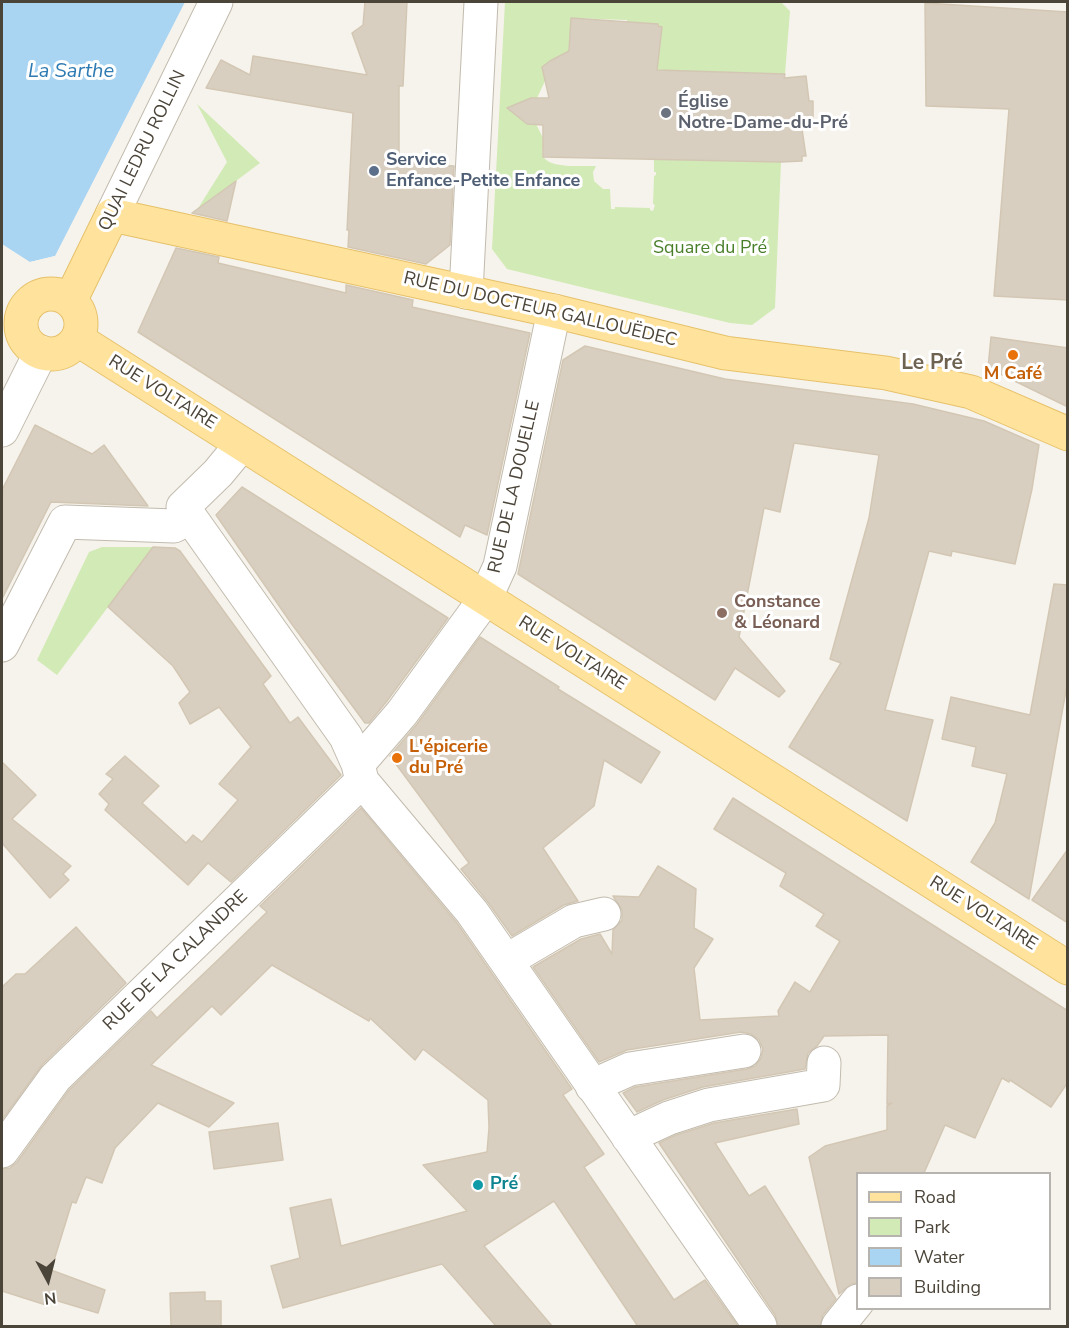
<!DOCTYPE html>
<meta charset="utf-8">
<style>
body{margin:0}
#map{position:relative;width:1069px;height:1328px;overflow:hidden;background:#f6f3ec;font-family:"Nunito Sans",sans-serif}
canvas{display:block}
.frame{position:absolute;inset:0;border:3px solid #4b4439;pointer-events:none}
.legend{position:absolute;left:856px;top:1172px;width:195px;height:138px;box-sizing:border-box;background:#fff;border:2px solid #b7b4b0;margin:0;padding:8px 10px;list-style:none;font-size:18px;color:#4b4439}
.legend li{display:flex;align-items:center;gap:12px;height:30px}
.legend b{width:30px;border:2px solid #b7b4b0}
.north{position:absolute;left:18px;top:1250px;width:60px;height:60px;-webkit-text-stroke:4px #fff;paint-order:stroke;rotate:173deg;font-size:16px;font-weight:700;line-height:24px;text-align:center;color:#4b4439}
.north::after{content:'';display:block;margin:auto;width:21px;height:27px;background:#4b4439;clip-path:polygon(50% 0,100% 100%,50% 72%,0 100%)}
</style>
<div id="map">
<canvas width="1069" height="1328"></canvas>
<div class="frame"></div>
<ul class="legend">
<li><b style="height:8px;background:#ffe39c"></b>Road</li>
<li><b style="height:16px;background:#d2eab5"></b>Park</li>
<li><b style="height:16px;background:#a9d4f2"></b>Water</li>
<li><b style="height:16px;background:#d8cfc1"></b>Building</li>
</ul>
<div class="north">N</div>
</div>
<script>
const g = document.querySelector('canvas').getContext('2d');
g.lineJoin = 'round';
function paint(path, color) {
  g.fillStyle = color;
  g.fill(path, 'evenodd');
}
function stroke(path, color, width, dash) {
  g.strokeStyle = color;
  g.lineWidth = width;
  g.lineCap = dash ? 'butt' : 'round';
  g.setLineDash(dash || []);
  g.stroke(path);
}
function label(font, color, halo, rows, align = 'center') {
  g.font = font + ' "Nunito Sans",sans-serif';
  g.lineWidth = 6;
  g.setLineDash([]);
  g.textBaseline = 'middle';
  g.strokeStyle = halo;
  g.fillStyle = color;
  for (const [text, x, y, turn = 0] of rows) {
    g.save();
    g.translate(x, y);
    g.rotate((+turn || 0) * Math.PI / 180);
    g.textAlign = isNaN(turn) ? turn : align;
    if (halo) g.strokeText(text, 0, 0);
    g.fillText(text, 0, 0);
    g.restore();
  }
}
const green = new Path2D(`
 M 505,2 L 781,2 L 790,11 L 785,74 L 780,74 L 780,77 L 760,73 L 658,72 L 658,65 L 657,65 L 658,24 L 653,23 L 652,25 L 627,23 L 627,20 L 571,18 L 568,64 L 564,61 L 555,58 L 544,67 L 546,79 L 537,98 L 529,98 L 520,119 L 529,124 L 536,124 L 545,142 C 530,172 581,165 596,166 L 593,172 L 594,181 L 603,189 L 610,189 L 611,209 L 615,209 L 615,207 L 650,208 L 650,210 L 653,211 L 655,205 L 653,204 L 654,176 L 656,175 L 656,172 L 654,172 L 654,155 L 781,162 L 775,308 L 752,325 L 730,323 L 507,269 L 492,249 Z
 M 197,104 L 260,163 L 197,210 L 227,162 Z
 M 102,547 L 153,547 L 57,675 L 37,660 L 89,552 Z`);
const water = new Path2D(`
 M 2,2 L 185,2 L 55,256 L 30,262 L 2,313 Z`);
const pier = new Path2D(`
 M 2,244 L 30,262 L 59,255 L 56,259 L 32,265 L 2,316 Z`);
const building = new Path2D(`
 M 365,2 L 407,2 L 403,86 L 399,86 L 399,162 L 454,166 L 450,245 L 426,264 L 348,247 L 349,230 L 347,230 L 353,113 L 206,88 L 221,60 L 250,75 L 253,56 L 367,75 L 352,33 L 363,25 Z
 M 925,3 L 1068,12 L 1068,300 L 994,296 L 1009,109 L 926,106 Z
 M 571,18 L 658,24 L 658,26 L 662,27 L 657,70 L 785,74 L 784,78 L 806,76 L 809,101 L 813,101 L 813,129 L 802,129 L 806,156 L 802,156 L 802,161 L 781,162 L 543,157 L 543,125 L 527,124 L 507,108 L 531,98 L 549,98 L 542,67 L 550,61 L 569,51 Z
 M 236,181 L 227,221 L 192,213 Z
 M 176,248 L 219,257 L 218,263 L 346,293 L 346,285 L 413,300 L 412,307 L 530,333 L 487,535 L 465,525 L 460,537 L 138,332 Z
 M 991,337 L 1068,348 L 1068,407 L 988,368 Z
 M 585,346 L 725,379 L 913,404 L 984,421 L 1039,445 L 1032,489 L 1015,564 L 952,551 L 951,556 L 929,551 L 885,710 L 933,720 L 907,821 L 789,747 L 841,663 L 830,659 L 869,518 L 879,455 L 794,443 L 780,512 L 764,508 L 739,637 L 785,691 L 779,697 L 735,668 L 715,700 L 518,574 L 563,360 Z
 M 35,425 L 92,454 L 104,445 L 148,506 L 51,502 L 2,599 L 2,490 Z
 M 242,487 L 448,618 L 387,701 L 369,723 L 365,723 L 291,623 L 216,515 Z
 M 153,547 L 175,548 L 180,551 L 271,676 L 263,684 L 290,723 L 298,717 L 341,775 L 231,882 L 208,863 L 188,885 L 105,810 L 109,804 L 99,794 L 113,779 L 106,774 L 125,756 L 159,786 L 142,803 L 186,843 L 193,835 L 202,842 L 238,800 L 219,784 L 251,747 L 219,707 L 190,724 L 179,703 L 190,692 L 173,666 L 108,607 Z
 M 1054,584 L 1068,585 L 1068,679 L 1029,899 L 971,862 L 995,823 L 1007,774 L 972,766 L 976,747 L 942,739 L 951,697 L 1030,715 Z
 M 480,637 L 559,687 L 558,689 L 660,752 L 641,783 L 604,760 L 594,806 L 543,848 L 578,901 L 564,905 L 512,936 L 487,901 L 461,869 L 469,863 L 390,756 L 417,724 Z
 M 2,762 L 36,795 L 12,819 L 71,866 L 63,874 L 69,880 L 50,898 L 2,843 Z
 M 733,798 L 1068,1011 L 1068,1082 L 1051,1107 L 1010,1080 L 1009,1082 L 1002,1078 L 975,1138 L 945,1125 L 924,1173 L 858,1173 L 858,1283 L 851,1284 L 839,1294 L 809,1157 L 825,1146 L 887,1130 L 887,1106 L 892,1103 L 887,1104 L 888,1035 L 824,1036 L 817,1046 L 808,1053 L 805,1069 L 703,1087 L 663,1100 L 637,1112 L 623,1093 L 635,1087 L 747,1069 L 755,1066 L 761,1058 L 763,1049 L 759,1040 L 751,1034 L 741,1032 L 627,1050 L 599,1062 L 533,967 L 581,939 L 600,934 L 612,954 L 613,930 L 622,920 L 622,910 L 613,896 L 639,897 L 658,866 L 696,889 L 694,928 L 713,939 L 694,968 L 700,1020 L 779,1016 L 778,1011 L 795,982 L 810,992 L 840,941 L 816,926 L 824,914 L 780,886 L 786,873 L 714,829 Z
 M 361,808 L 457,923 L 572,1089 L 563,1095 L 604,1154 L 584,1167 L 674,1300 L 705,1280 L 738,1326 L 635,1326 L 637,1325 L 554,1201 L 484,1246 L 552,1326 L 496,1326 L 442,1264 L 283,1308 L 271,1266 L 300,1258 L 290,1208 L 331,1199 L 341,1246 L 467,1211 L 423,1165 L 487,1152 L 489,1128 L 488,1100 L 423,1049 L 415,1060 L 370,1018 L 369,1021 L 272,965 L 221,1015 L 212,1006 L 151,1065 L 234,1103 L 209,1127 L 158,1103 L 115,1148 L 102,1183 L 86,1177 L 76,1203 L 72,1202 L 51,1270 L 105,1290 L 98,1313 L 48,1298 L 46,1305 L 2,1291 L 2,1169 L 10,1168 L 17,1162 L 69,1090 L 151,1011 L 157,1018 L 220,958 L 267,912 L 260,906 Z
 M 1068,849 L 1068,923 L 1032,900 Z
 M 76,927 L 126,983 L 42,1065 L 2,1120 L 2,987 L 16,974 L 25,974 Z
 M 797,1109 L 799,1124 L 715,1143 L 749,1196 L 765,1186 L 836,1299 L 823,1315 L 820,1326 L 778,1326 L 775,1315 L 659,1143 L 676,1135 L 714,1123 Z
 M 278,1123 L 283,1160 L 214,1169 L 209,1132 Z
 M 205,1292 L 205,1301 L 221,1301 L 221,1326 L 171,1326 L 170,1293 Z`);
const minor = new Path2D(`
 M 112,215 L 216,2
 M 466,292 L 481,2
 M 2,430 L 41,352
 M 242,444 L 218,473 L 183,507 L 346,737 L 358,764 L 362,781 L 472,912 L 760,1326
 M 2,645 L 65,522 L 174,526 L 189,517
 M 358,764 L 402,713 L 485,599 L 500,566 L 554,311
 M 506,961 L 574,921 L 604,914
 M 592,1086 L 630,1069 L 744,1051
 M 628,1137 L 669,1118 L 709,1105 L 823,1085 L 824,1063
 M 2,1151 L 55,1078 L 362,781
 M 838,1326 L 858,1301`);
const major = new Path2D(`
 M21 324a30 30 0 1 1 60 0a30 30 0 1 1-60 0Z
 M 70,301 L 112,215 L 554,311 L 725,353 L 886,373 L 971,392 L 1068,434
 M 77,339 L 1068,968`);
const markers = [
 [666,113,6,"#6b7280"],
 [374,171,6,"#5c6f8a"],
 [1013,355,6,"#e8710a"],
 [722,613,6,"#8d6e63"],
 [397,758,6,"#e8710a"],
 [478,1185,6,"#0f9aa8"]
];
const worshipNames = [
 ["Église",678,103],
 ["Notre-Dame-du-Pré",678,124]
];
const streetNames = [
 ["QUAI LEDRU ROLLIN",143,151,-64],
 ["RUE DU DOCTEUR GALLOUËDEC",540,310,13],
 ["RUE VOLTAIRE",162,393,32],
 ["RUE DE LA DOUELLE",515,487,-77],
 ["RUE VOLTAIRE",572,654,32],
 ["RUE VOLTAIRE",983,914,32],
 ["RUE DE LA CALANDRE",176,961,-44]
];
const serviceNames = [
 ["Service",386,161],
 ["Enfance-Petite Enfance",386,182]
];
const parkNames = [
 ["Square du Pré",710,249]
];
const foodNames = [
 ["M Café",1013,375],
 ["L'épicerie",409,748,"left"],
 ["du Pré",409,769,"left"]
];
const educationNames = [
 ["Constance",734,603],
 ["& Léonard",734,624]
];
const cultureNames = [
 ["Pré",490,1185]
];
const waterNames = [
 ["La Sarthe",71,72]
];
const quarterNames = [
 ["Le Pré",932,364]
];
paint(green, '#d2eab5');
paint(water, '#a9d4f2');
paint(pier, '#f6f3ec');
paint(building, '#d8cfc1');
stroke(building, '#d3c7b4', 1.5);
stroke(minor, '#c2bbae', 35);
stroke(major, '#e6c16a', 35);
stroke(minor, '#fff', 33);
stroke(major, '#ffe39c', 33);
for (const [x, y, r, color] of markers) {
  const dot = new Path2D();
  dot.arc(x, y, r, 0, 2 * Math.PI);
  g.fillStyle = color;
  g.fill(dot);
  stroke(dot, '#fff', 2);
}
label('bold 18px', '#5b616d', '#fff', worshipNames, 'left');
label('18px', '#4b4439', '#fff', streetNames);
label('bold 18px', '#4e5e75', '#fff', serviceNames, 'left');
label('18px', '#4a7f2a', '#fff', parkNames);
label('bold 18px', '#c56008', '#fff', foodNames);
label('bold 18px', '#785e54', '#fff', educationNames, 'left');
label('bold 18px', '#0d838f', '#fff', cultureNames, 'left');
label('italic 20px', '#2e7ab2', '#fff', waterNames);
label('bold 21px', '#6e6250', '#fff', quarterNames);
</script>
